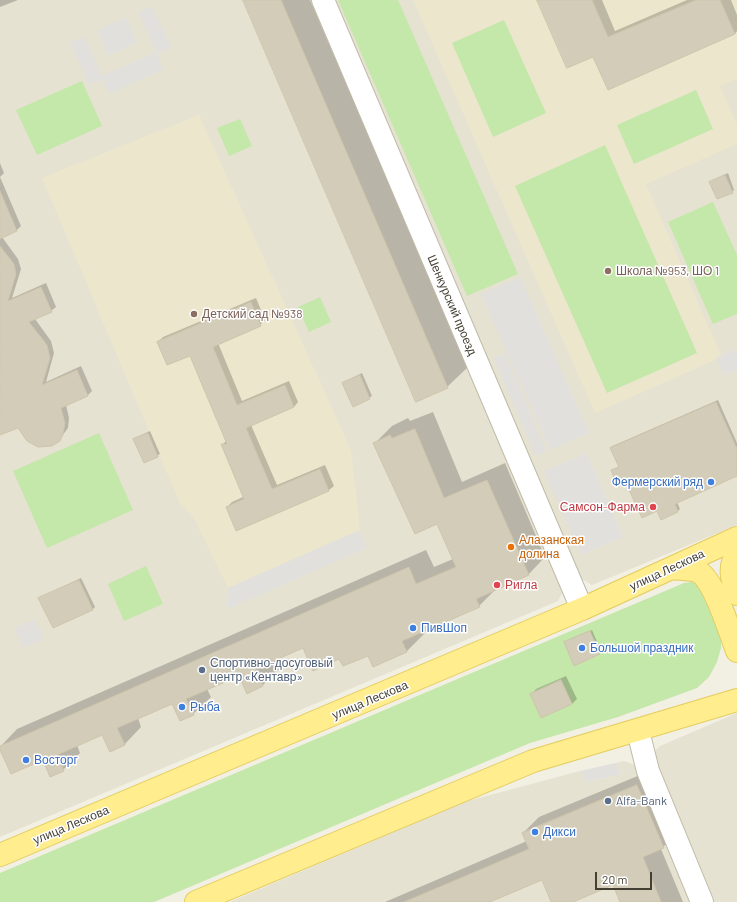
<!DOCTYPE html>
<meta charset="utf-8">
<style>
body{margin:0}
#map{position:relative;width:737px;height:902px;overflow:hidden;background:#f2efe3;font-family:Barlow,sans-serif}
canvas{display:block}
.scale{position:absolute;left:595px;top:872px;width:57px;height:18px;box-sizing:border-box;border:2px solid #433f33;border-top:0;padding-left:5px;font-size:12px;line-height:14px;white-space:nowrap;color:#433f33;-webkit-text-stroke:3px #fff;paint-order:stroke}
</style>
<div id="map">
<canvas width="737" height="902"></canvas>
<div class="scale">20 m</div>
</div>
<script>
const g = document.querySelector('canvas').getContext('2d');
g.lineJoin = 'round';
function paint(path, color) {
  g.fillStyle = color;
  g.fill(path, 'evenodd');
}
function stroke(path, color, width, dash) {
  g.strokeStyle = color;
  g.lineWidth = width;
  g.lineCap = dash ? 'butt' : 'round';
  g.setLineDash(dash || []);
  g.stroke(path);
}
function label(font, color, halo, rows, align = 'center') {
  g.font = font + ' Barlow,sans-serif';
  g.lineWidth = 3;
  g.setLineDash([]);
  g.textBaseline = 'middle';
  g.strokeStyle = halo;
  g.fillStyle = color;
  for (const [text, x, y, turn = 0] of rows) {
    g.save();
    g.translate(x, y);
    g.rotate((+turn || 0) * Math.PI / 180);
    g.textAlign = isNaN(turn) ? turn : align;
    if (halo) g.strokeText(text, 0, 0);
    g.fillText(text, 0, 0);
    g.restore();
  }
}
const residential = new Path2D(`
 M 0,0 L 316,0 L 566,585 L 558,601 L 0,837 Z
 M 334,0 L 737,0 L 737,525 L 592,585 L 575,575 Z
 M 737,713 L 737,902 L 711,902 L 649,756 L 660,746 Z
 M 624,761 L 635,765 L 638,770 L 694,902 L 230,902 L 464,802 L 580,771 L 587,782 L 622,774 L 615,763 Z`);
const education = new Path2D(`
 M 413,0 L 737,0 L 737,79 L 720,86 L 737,125 L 737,144 L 646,184 L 722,357 L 595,413 Z
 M 199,115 L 351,450 L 360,530 L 228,588 L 194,518 L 179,502 L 42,178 Z`);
const green = new Path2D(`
 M 338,0 L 398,0 L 518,274 L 467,296 Z
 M 504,20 L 546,113 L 493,137 L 452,43 Z
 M 82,81 L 102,126 L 37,155 L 16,110 Z
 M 696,90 L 713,129 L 634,164 L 617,125 Z
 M 240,119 L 252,146 L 229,156 L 217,128 Z
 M 605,145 L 697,353 L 607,393 L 515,186 Z
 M 713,202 L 737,255 L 737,314 L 713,324 L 668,222 Z
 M 320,297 L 331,322 L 309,332 L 298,307 Z
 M 99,433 L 133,510 L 47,548 L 13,471 Z
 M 146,566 L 163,604 L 124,621 L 108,584 Z
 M 692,582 L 700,585 L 721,635 L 721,648 L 717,662 L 709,677 L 697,688 L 618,717 L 530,743 L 154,902 L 0,902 L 0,873 L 684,583 Z`);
const parking = new Path2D(`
 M 152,6 L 171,47 L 157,54 L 164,69 L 109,94 L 103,80 L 89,85 L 70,42 L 84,36 L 102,76 L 156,52 L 138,12 Z
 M 126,17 L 137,43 L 108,56 L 97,30 Z
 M 520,277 L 589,433 L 550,450 L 481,294 Z
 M 735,349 L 737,354 L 737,370 L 724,376 L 716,358 Z
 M 505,353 L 547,451 L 536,456 L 493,358 Z
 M 587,453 L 623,537 L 581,555 L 544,471 Z
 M 360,530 L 367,548 L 228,609 L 228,588 Z
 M 35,619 L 44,639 L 23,648 L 14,628 Z
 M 615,763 L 622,774 L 587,782 L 580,771 Z`);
const shadow = new Path2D(`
 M 0,0 L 18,0 L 0,7 Z
 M 244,0 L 310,0 L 468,367 L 447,387 Z
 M 539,0 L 602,0 L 615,31 L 687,0 L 731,0 L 737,15 L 737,31 L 735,34 L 594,56 Z
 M 0,163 L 4,173 L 0,177 L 21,226 L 17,230 L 2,237 L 18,259 L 21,269 L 12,298 L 46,283 L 56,307 L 51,311 L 35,319 L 51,341 L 54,353 L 46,382 L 81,366 L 92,391 L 87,396 L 66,405 L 69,418 L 68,428 L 59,440 L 18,426 L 0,434 Z
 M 728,173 L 734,190 L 732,192 L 711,182 Z
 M 256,298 L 265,320 L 260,325 L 218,343 L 242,401 L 289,381 L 298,402 L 294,407 L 251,425 L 277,485 L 325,465 L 334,486 L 329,490 L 236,530 L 227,507 L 232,502 L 245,496 L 222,445 L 227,440 L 190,354 L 158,342 L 163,337 Z
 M 362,373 L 372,396 L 353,406 L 343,383 Z
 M 718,400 L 737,443 L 737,475 L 677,502 L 680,509 L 678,511 L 658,510 L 626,480 L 612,471 L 619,466 L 611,448 L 613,446 Z
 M 433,412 L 462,482 L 505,463 L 545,557 L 528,575 L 497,588 L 479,606 L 423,631 L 424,634 L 407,651 L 374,666 L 369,654 L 340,658 L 303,647 L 276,659 L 280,668 L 262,686 L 239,674 L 207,689 L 211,697 L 193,714 L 173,703 L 138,718 L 141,727 L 124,745 L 103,733 L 77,745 L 80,753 L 63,770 L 43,759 L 0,747 L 17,729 L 426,550 L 434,567 L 453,559 L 437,523 L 375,443 L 392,426 L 408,418 L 410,421 Z
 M 150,431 L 160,454 L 144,462 L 134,439 Z
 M 81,578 L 95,607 L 93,609 L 39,599 Z
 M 592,630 L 601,651 L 599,654 L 565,642 Z
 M 566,676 L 577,699 L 572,704 L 532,694 L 536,689 Z
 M 652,770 L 679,832 L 661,849 L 683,902 L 621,902 L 614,884 L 571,902 L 552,902 L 542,878 L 487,902 L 385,902 L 527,841 L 523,833 L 539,817 Z`);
const building = new Path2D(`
 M 243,0 L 281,0 L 448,388 L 416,402 Z
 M 537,0 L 592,0 L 608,37 L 696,0 L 720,0 L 735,34 L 608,90 L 593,57 L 567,68 Z
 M 725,175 L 733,193 L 717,199 L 709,182 Z
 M 0,191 L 17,231 L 0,239 Z
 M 0,246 L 14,264 L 16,274 L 8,301 L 41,287 L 52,312 L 29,322 L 47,345 L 50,358 L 42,385 L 77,370 L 88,396 L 61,408 L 65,423 L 63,434 L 60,441 L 52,446 L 38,447 L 27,441 L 18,428 L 0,435 Z
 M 251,302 L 261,326 L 213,347 L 237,405 L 285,385 L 294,407 L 246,428 L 272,489 L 320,469 L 329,491 L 236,531 L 226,507 L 244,499 L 221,444 L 227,444 L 190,356 L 167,365 L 157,342 Z
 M 360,375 L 370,399 L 353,407 L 342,383 Z
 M 716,402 L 737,449 L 737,476 L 675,504 L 678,512 L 661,520 L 657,511 L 642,518 L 625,481 L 617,485 L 611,470 L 619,467 L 610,448 Z
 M 415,429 L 444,498 L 487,480 L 529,575 L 476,599 L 480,607 L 402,641 L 407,652 L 373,667 L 368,656 L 343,666 L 339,659 L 313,671 L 303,648 L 255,669 L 263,686 L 247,694 L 239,676 L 186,699 L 194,715 L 180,721 L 172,704 L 117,728 L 125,745 L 110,752 L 102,735 L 57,755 L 64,771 L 50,777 L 43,760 L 11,774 L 0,750 L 0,746 L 409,567 L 416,584 L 456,567 L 437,524 L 415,534 L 373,443 L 390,435 L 392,438 Z
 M 148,433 L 158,457 L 144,463 L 133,439 Z
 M 79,580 L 93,610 L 53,628 L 38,598 Z
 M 590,631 L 600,654 L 574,666 L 564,642 Z
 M 561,680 L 572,704 L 541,718 L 530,694 Z
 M 637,785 L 664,848 L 643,857 L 661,902 L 620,902 L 613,885 L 573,902 L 551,902 L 542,880 L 490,902 L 404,902 L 529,849 L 522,833 Z`);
const minor = new Path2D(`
 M 323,0 L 582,609
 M 638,731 L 648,771 L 702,902`);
const major = new Path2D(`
 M 737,554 C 728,567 732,580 737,594
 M 672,568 C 680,569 690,569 697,571 C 714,578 730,633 737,651
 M 0,855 L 582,609 L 737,538
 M 196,902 L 533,761 L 737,700`);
const markers = [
 [608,271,4,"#8d6e63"],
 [194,314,4,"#8d6e63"],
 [711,482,4,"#3f7fe0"],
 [653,507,4,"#e0444e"],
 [511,547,4,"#e8710a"],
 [497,585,4,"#e0444e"],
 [413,628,4,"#3f7fe0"],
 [582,648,4,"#3f7fe0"],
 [202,670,4,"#5c6f8a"],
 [182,707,4,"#3f7fe0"],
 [26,760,4,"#3f7fe0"],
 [608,801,4,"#5c6f8a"],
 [535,832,4,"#3f7fe0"]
];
const educationNames = [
 ["Школа №953, ШО 1",616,271],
 ["Детский сад №938",202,314]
];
const streetNames = [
 ["Шенкурский проезд",452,305,67],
 ["улица Лескова",667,570,-25],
 ["улица Лескова",370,700,-23],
 ["улица Лескова",71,825,-23]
];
const shopNames = [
 ["Фермерский ряд",703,482,"right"],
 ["ПивШоп",421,628],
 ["Большой праздник",590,648],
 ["Рыба",190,707],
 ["Восторг",34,760],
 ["Дикси",543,832]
];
const healthNames = [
 ["Самсон-Фарма",645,507],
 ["Ригла",505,585,"left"]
];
const foodNames = [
 ["Алазанская",519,540],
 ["долина",519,554]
];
const serviceNames = [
 ["Спортивно-досуговый",210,663],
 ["центр «Кентавр»",210,677],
 ["Alfa-Bank",616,801]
];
paint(residential, '#e6e2d1');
paint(education, '#ebe6cc');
paint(green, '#c4e7aa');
paint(parking, '#e2e0dc');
paint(shadow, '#0003');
paint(building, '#d3ccb8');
stroke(building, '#cec5ab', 1);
stroke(minor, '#c0bba8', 24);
stroke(major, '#e4cc5e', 24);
stroke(minor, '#fff', 22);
stroke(major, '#ffed8e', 22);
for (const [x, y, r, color] of markers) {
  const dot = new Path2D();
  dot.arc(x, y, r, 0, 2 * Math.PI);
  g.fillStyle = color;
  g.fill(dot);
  stroke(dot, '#fff', 1.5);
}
label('12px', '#785e54', '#fff', educationNames, 'left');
label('12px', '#433f33', '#fff', streetNames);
label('12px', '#366cbe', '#fff', shopNames, 'left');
label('12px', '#be3a42', '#fff', healthNames, 'right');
label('12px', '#c56008', '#fff', foodNames, 'left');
label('12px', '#4e5e75', '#fff', serviceNames, 'left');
</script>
